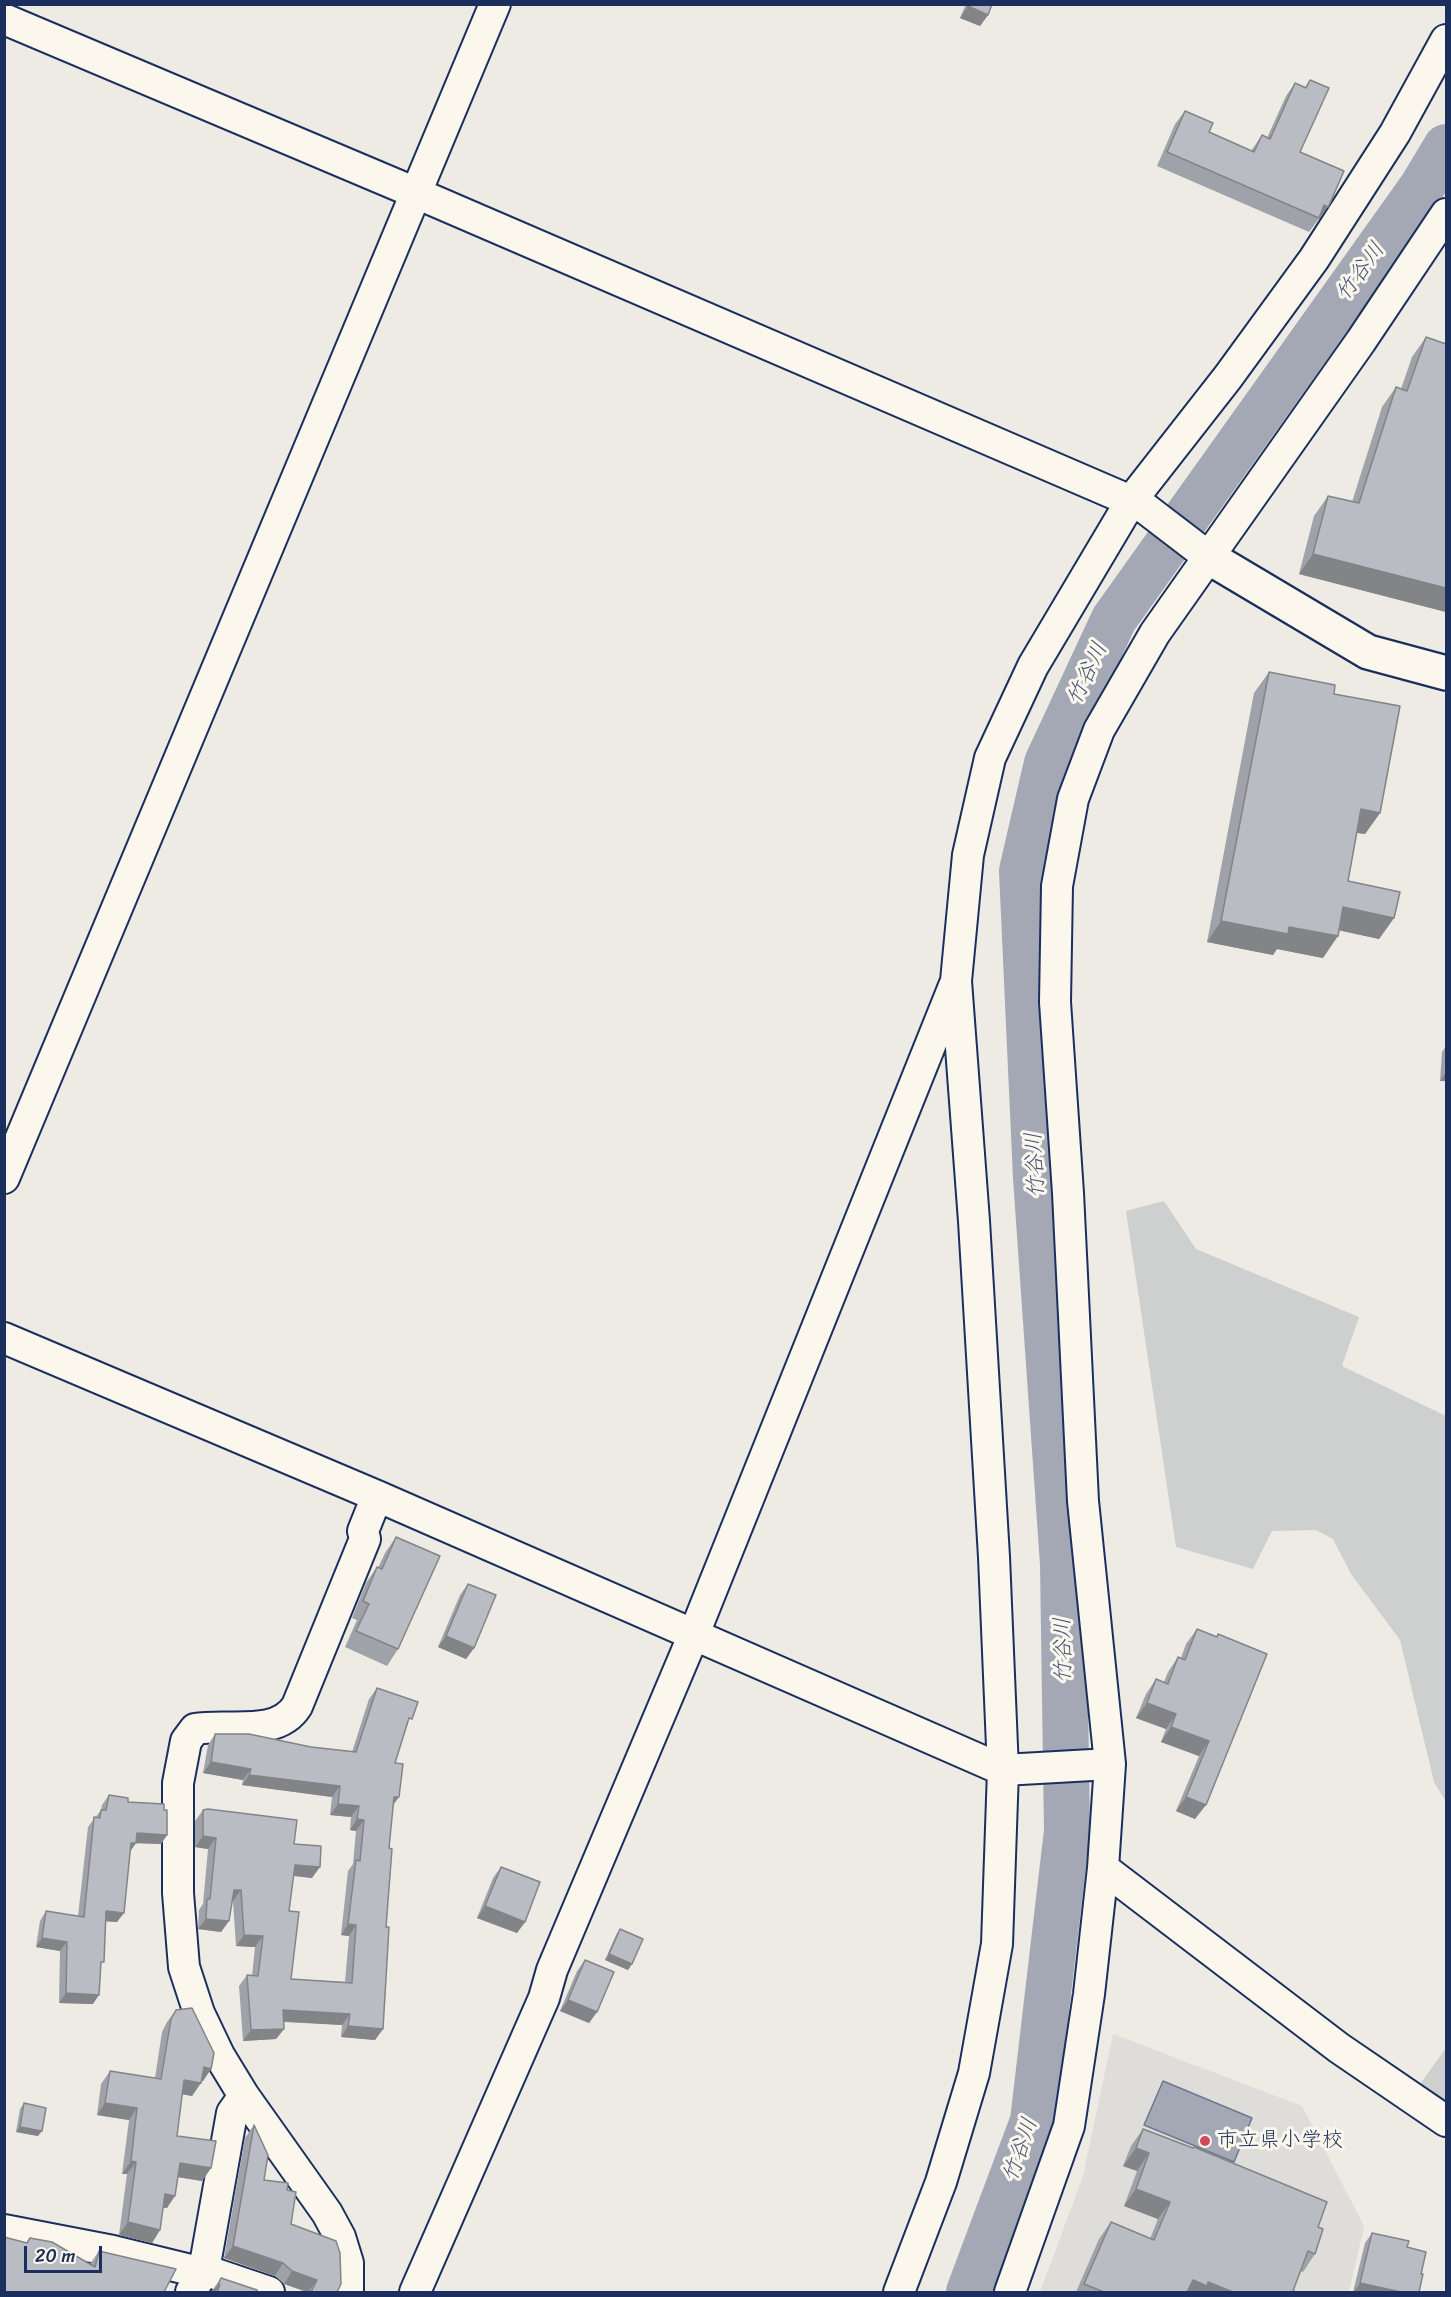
<!DOCTYPE html>
<meta charset="utf-8">
<style>
body{margin:0}
#map{position:relative;width:1451px;height:2297px;overflow:hidden;background:#eeebe4;font-family:Sriracha,sans-serif}
canvas{display:block}
.frame{position:absolute;inset:0;border:6px solid #1b2f5e;pointer-events:none}
.scale{position:absolute;left:24px;top:2246px;width:78px;height:27px;box-sizing:border-box;border:3px solid #1b2f5e;border-top:0;padding-left:8px;font-size:18px;line-height:21px;white-space:nowrap;color:#1b2f5e;-webkit-text-stroke:4px #fbf7ec;paint-order:stroke}
</style>
<div id="map">
<canvas width="1451" height="2297"></canvas>
<div class="frame"></div>
<div class="scale">20 m</div>
</div>
<script>
const g = document.querySelector('canvas').getContext('2d');
g.lineJoin = 'round';
function paint(path, color) {
  g.fillStyle = color;
  g.fill(path, 'evenodd');
}
function stroke(path, color, width, dash) {
  g.strokeStyle = color;
  g.lineWidth = width;
  g.lineCap = dash ? 'butt' : 'round';
  g.setLineDash(dash || []);
  g.stroke(path);
}
function label(font, color, halo, rows, align = 'center') {
  g.font = font + ' Sriracha,"Klee One",sans-serif';
  g.lineWidth = 6;
  g.setLineDash([]);
  g.textBaseline = 'middle';
  g.strokeStyle = halo;
  g.fillStyle = color;
  for (const [text, x, y, turn = 0] of rows) {
    g.save();
    g.translate(x, y);
    g.rotate((+turn || 0) * Math.PI / 180);
    g.textAlign = isNaN(turn) ? turn : align;
    if (halo) g.strokeText(text, 0, 0);
    g.fillText(text, 0, 0);
    g.restore();
  }
}
const built = new Path2D(`
 M 1113,2034 L 1302,2106 L 1364,2226 L 1349,2292 L 1040,2292 L 1083,2176 Z`);
const green = new Path2D(`
 M 1164,1201 L 1196,1249 L 1359,1317 L 1342,1366 L 1446,1416 L 1446,1815 L 1445,1800 L 1434,1782 L 1400,1640 L 1351,1574 L 1333,1539 L 1316,1530 L 1272,1531 L 1253,1569 L 1176,1547 L 1126,1211 Z
 M 1446,2048 L 1446,2105 L 1420,2084 Z`);
const water = new Path2D(`
 M 1163,2081 L 1252,2118 L 1234,2162 L 1144,2125 Z`);
const river = new Path2D(`
 M 969,2292 L 1033,2121 L 1067,1831 L 1063,1564 L 1036,1178 L 1022,871 L 1047,763 L 1114,619 L 1422,187 L 1446,147`);
const street = new Path2D(`
 M 4,19 L 416,193 L 1131,501 L 1146,509 L 1210,558
 M 4,1178 L 495,4
 M 4,1338 L 377,1496 L 1003,1770 L 1110,1764
 M 1103,1868 L 1339,2048 L 1446,2121
 M 4,2230 L 113,2251 L 203,2273
 M 204,2270 L 269,2292
 M 191,2292 L 204,2270 L 232,2113 L 244,2096
 M 348,2292 L 348,2263 L 340,2237 L 327,2213 L 244,2096 L 219,2055 L 199,2013 L 184,1967 L 178,1893 L 178,1783 L 186,1741 L 195,1729 C 228,1723 277,1738 297,1706 L 365,1539 L 363,1531 L 377,1496
 M 415,2292 L 544,1998 L 552,1970 L 694,1634 L 954,986
 M 899,2292 L 941,2182 L 974,2073 L 997,1944 L 1003,1770 L 994,1557 L 974,1221 L 956,981 L 968,855 L 990,758 L 1033,666 L 1131,501 L 1228,377 L 1314,259 L 1395,133 L 1446,40
 M 1010,2292 L 1069,2126 L 1089,1994 L 1103,1868 L 1110,1764 L 1083,1501 L 1068,1193 L 1055,1002 L 1057,886 L 1073,799 L 1099,730 L 1155,633 L 1361,341 L 1446,214`);
const secondary = new Path2D(`
 M 1210,558 L 1368,652 L 1446,673`);
const wall = new Path2D(`
 M 966,4 L 992,4 L 988,15 L 980,26 L 960,18 Z
 M 1310,80 L 1300,152 L 1344,171 L 1318,220 L 1309,232 L 1157,166 L 1175,124 L 1185,111 L 1209,132 L 1251,151 L 1262,135 L 1267,138 L 1286,96 L 1295,83 L 1305,87 Z
 M 1426,337 L 1446,344 L 1446,612 L 1299,574 L 1314,516 L 1328,496 L 1352,502 L 1382,407 L 1396,387 L 1401,389 L 1412,357 Z
 M 1269,672 L 1334,694 L 1380,813 L 1365,834 L 1357,833 L 1348,881 L 1394,918 L 1379,939 L 1339,930 L 1323,958 L 1277,949 L 1273,955 L 1207,942 L 1254,693 Z
 M 1446,1046 L 1446,1081 L 1440,1081 L 1442,1052 Z
 M 396,1537 L 398,1649 L 387,1666 L 345,1647 L 357,1620 L 352,1618 L 366,1583 L 377,1567 L 378,1568 L 385,1553 Z
 M 468,1584 L 474,1648 L 466,1659 L 438,1647 L 460,1595 Z
 M 1197,1629 L 1216,1637 L 1218,1634 L 1267,1654 L 1195,1819 L 1176,1811 L 1199,1756 L 1161,1742 L 1166,1729 L 1136,1718 L 1146,1694 L 1156,1679 L 1164,1682 L 1168,1672 L 1178,1657 L 1181,1658 L 1186,1644 Z
 M 377,1688 L 406,1727 L 395,1763 L 393,1805 L 389,1848 L 383,2029 L 375,2040 L 341,2037 L 342,2025 L 283,2022 L 284,2029 L 276,2039 L 243,2041 L 239,1986 L 247,1975 L 252,1976 L 255,1947 L 236,1946 L 233,1901 L 232,1901 L 229,1921 L 221,1932 L 198,1929 L 199,1910 L 203,1904 L 208,1849 L 195,1847 L 195,1821 L 203,1810 L 294,1844 L 312,1878 L 293,1876 L 289,1911 L 291,1979 L 345,1982 L 349,1936 L 341,1935 L 348,1871 L 353,1864 L 356,1831 L 350,1830 L 351,1817 L 330,1815 L 332,1797 L 242,1785 L 243,1780 L 203,1773 L 208,1745 L 215,1734 L 352,1752 L 369,1699 Z
 M 109,1795 L 128,1802 L 164,1810 L 167,1835 L 161,1844 L 136,1843 L 130,1851 L 117,1922 L 105,1921 L 100,1967 L 93,2004 L 59,2003 L 60,1951 L 36,1947 L 40,1921 L 46,1911 L 78,1916 L 88,1827 L 101,1810 L 102,1805 Z
 M 501,1867 L 525,1922 L 517,1933 L 477,1918 L 493,1878 Z
 M 620,1929 L 632,1964 L 628,1970 L 605,1960 L 616,1935 Z
 M 585,1960 L 597,2012 L 589,2023 L 560,2011 L 577,1971 Z
 M 176,2010 L 211,2069 L 203,2081 L 201,2081 L 192,2096 L 182,2094 L 177,2136 L 211,2168 L 202,2181 L 178,2177 L 167,2208 L 163,2208 L 160,2230 L 152,2243 L 119,2235 L 127,2174 L 122,2174 L 129,2120 L 97,2115 L 101,2084 L 110,2071 L 155,2078 L 162,2032 L 167,2022 Z
 M 24,2103 L 38,2136 L 16,2132 L 20,2109 Z
 M 254,2125 L 264,2180 L 287,2190 L 291,2224 L 337,2292 L 306,2292 L 284,2284 L 275,2276 L 224,2258 L 245,2138 Z
 M 1143,2129 L 1318,2227 L 1315,2254 L 1303,2272 L 1300,2271 L 1293,2291 L 1297,2292 L 1076,2292 L 1099,2239 L 1111,2222 L 1150,2239 L 1158,2219 L 1124,2206 L 1137,2171 L 1123,2166 L 1131,2146 Z
 M 1372,2233 L 1407,2247 L 1421,2274 L 1419,2292 L 1353,2292 L 1365,2243 Z
 M 30,2238 L 90,2264 L 99,2251 L 164,2292 L 26,2243 Z
 M 221,2278 L 257,2292 L 211,2292 Z`);
const shadedWall = new Path2D(`
 M 968,6 L 988,15 L 980,26 L 960,18 Z
 M 1324,205 L 1328,207 L 1318,220 L 1319,218 Z
 M 1313,554 L 1446,588 L 1446,612 L 1299,574 Z
 M 1361,809 L 1380,813 L 1365,834 L 1346,831 Z
 M 1343,907 L 1394,918 L 1379,939 L 1328,928 Z
 M 1221,921 L 1289,927 L 1338,936 L 1323,958 L 1277,949 L 1273,955 L 1207,942 Z
 M 1446,1072 L 1446,1081 L 1440,1081 Z
 M 446,1636 L 474,1648 L 466,1659 L 438,1647 Z
 M 1147,1703 L 1176,1714 L 1166,1729 L 1136,1718 Z
 M 1171,1727 L 1209,1741 L 1199,1756 L 1161,1742 Z
 M 211,1762 L 251,1769 L 243,1780 L 203,1773 Z
 M 249,1775 L 340,1786 L 332,1797 L 242,1785 Z
 M 394,1797 L 399,1797 L 391,1808 Z
 M 1186,1797 L 1206,1805 L 1195,1819 L 1176,1811 Z
 M 338,1804 L 359,1806 L 351,1817 L 330,1815 Z
 M 357,1819 L 364,1820 L 356,1831 L 350,1830 Z
 M 137,1833 L 167,1835 L 161,1844 L 133,1843 L 136,1843 L 129,1853 L 124,1852 Z
 M 203,1836 L 216,1838 L 208,1849 L 195,1847 Z
 M 295,1865 L 320,1867 L 312,1878 L 287,1875 Z
 M 234,1890 L 241,1890 L 233,1901 L 226,1901 Z
 M 485,1906 L 525,1922 L 517,1933 L 477,1918 Z
 M 106,1911 L 124,1913 L 117,1922 L 99,1921 Z
 M 206,1919 L 229,1921 L 221,1932 L 198,1929 Z
 M 348,1924 L 356,1925 L 349,1936 L 341,1935 Z
 M 244,1935 L 263,1936 L 255,1947 L 236,1946 Z
 M 42,1938 L 67,1942 L 60,1951 L 36,1947 Z
 M 609,1954 L 632,1964 L 628,1970 L 605,1960 Z
 M 66,1993 L 99,1995 L 93,2004 L 59,2003 Z
 M 568,2000 L 597,2012 L 589,2023 L 560,2011 Z
 M 283,2010 L 350,2014 L 342,2025 L 275,2021 Z
 M 348,2026 L 383,2029 L 375,2040 L 341,2037 Z
 M 284,2029 L 276,2039 L 243,2041 L 251,2030 Z
 M 204,2067 L 211,2069 L 203,2081 L 195,2080 Z
 M 184,2080 L 201,2083 L 192,2096 L 175,2093 Z
 M 105,2103 L 137,2108 L 129,2120 L 97,2115 Z
 M 20,2127 L 42,2131 L 38,2136 L 16,2132 Z
 M 1136,2148 L 1149,2153 L 1137,2171 L 1123,2166 Z
 M 131,2161 L 136,2162 L 127,2174 L 122,2174 Z
 M 180,2163 L 211,2168 L 202,2181 L 171,2176 Z
 M 1136,2189 L 1170,2202 L 1158,2219 L 1124,2206 Z
 M 165,2194 L 175,2196 L 167,2208 L 157,2207 Z
 M 128,2222 L 160,2230 L 152,2243 L 119,2235 Z
 M 233,2246 L 283,2263 L 275,2276 L 224,2258 Z
 M 292,2271 L 317,2280 L 308,2292 L 284,2284 Z
 M 1193,2280 L 1208,2282 L 1233,2292 L 1184,2292 Z
 M 1360,2283 L 1401,2292 L 1354,2292 Z
 M 218,2285 L 220,2285 L 215,2292 L 212,2292 Z`);
const building = new Path2D(`
 M 969,4 L 992,4 L 988,15 L 968,6 Z
 M 1310,80 L 1329,88 L 1300,152 L 1344,171 L 1330,203 L 1328,207 L 1324,205 L 1319,218 L 1167,152 L 1185,111 L 1213,123 L 1209,132 L 1254,152 L 1262,135 L 1270,139 L 1295,83 L 1306,88 Z
 M 1426,337 L 1446,344 L 1446,588 L 1313,554 L 1328,496 L 1359,503 L 1396,387 L 1407,391 Z
 M 1269,672 L 1335,685 L 1334,694 L 1400,706 L 1380,813 L 1361,809 L 1348,881 L 1400,892 L 1394,918 L 1343,907 L 1338,936 L 1289,927 L 1288,934 L 1221,921 Z
 M 396,1537 L 440,1556 L 398,1649 L 356,1631 L 369,1604 L 363,1601 L 377,1567 L 382,1569 Z
 M 468,1584 L 496,1595 L 474,1648 L 446,1636 Z
 M 1197,1629 L 1217,1637 L 1218,1634 L 1267,1654 L 1206,1805 L 1186,1797 L 1209,1741 L 1171,1727 L 1176,1714 L 1147,1703 L 1156,1679 L 1168,1684 L 1178,1657 L 1185,1660 Z
 M 377,1688 L 418,1702 L 412,1719 L 409,1718 L 395,1763 L 403,1764 L 399,1797 L 394,1797 L 389,1848 L 392,1849 L 386,1927 L 389,1927 L 383,2029 L 348,2026 L 350,2014 L 283,2010 L 284,2029 L 251,2030 L 247,1975 L 258,1976 L 263,1936 L 244,1935 L 241,1890 L 234,1890 L 229,1921 L 206,1919 L 207,1899 L 210,1899 L 216,1838 L 203,1836 L 203,1810 L 208,1809 L 297,1820 L 294,1844 L 321,1846 L 320,1867 L 295,1865 L 289,1911 L 299,1912 L 291,1979 L 352,1983 L 356,1925 L 348,1924 L 356,1860 L 360,1861 L 364,1820 L 357,1819 L 359,1806 L 338,1804 L 340,1786 L 249,1775 L 251,1769 L 211,1762 L 215,1734 L 249,1734 L 311,1747 L 356,1752 Z
 M 109,1795 L 128,1798 L 128,1802 L 164,1804 L 164,1810 L 167,1810 L 167,1835 L 137,1833 L 136,1843 L 131,1843 L 124,1913 L 106,1911 L 104,1962 L 101,1962 L 99,1995 L 66,1993 L 67,1942 L 42,1938 L 46,1911 L 84,1917 L 94,1817 L 100,1818 L 101,1810 L 106,1810 Z
 M 501,1867 L 540,1882 L 525,1922 L 485,1906 Z
 M 620,1929 L 643,1939 L 632,1964 L 609,1954 Z
 M 585,1960 L 614,1972 L 597,2012 L 568,2000 Z
 M 192,2008 L 214,2053 L 211,2069 L 204,2067 L 201,2083 L 184,2080 L 177,2136 L 216,2141 L 211,2168 L 180,2163 L 175,2196 L 165,2194 L 160,2230 L 128,2222 L 136,2162 L 131,2161 L 137,2108 L 105,2103 L 110,2071 L 161,2079 L 171,2019 L 176,2010 Z
 M 24,2103 L 46,2108 L 42,2131 L 20,2127 Z
 M 254,2125 L 268,2155 L 264,2180 L 288,2183 L 287,2190 L 296,2192 L 291,2224 L 336,2241 L 340,2253 L 341,2284 L 337,2292 L 311,2292 L 317,2280 L 292,2271 L 283,2263 L 233,2246 Z
 M 1143,2129 L 1193,2148 L 1194,2147 L 1327,2202 L 1318,2227 L 1323,2229 L 1315,2254 L 1308,2251 L 1293,2291 L 1297,2292 L 1233,2292 L 1208,2282 L 1207,2286 L 1193,2280 L 1187,2292 L 1104,2292 L 1084,2284 L 1111,2222 L 1154,2240 L 1170,2202 L 1136,2189 L 1149,2153 L 1136,2148 Z
 M 1372,2233 L 1409,2241 L 1407,2247 L 1426,2252 L 1421,2274 L 1423,2274 L 1419,2292 L 1401,2292 L 1360,2283 Z
 M 4,2237 L 27,2243 L 30,2238 L 52,2242 L 95,2267 L 99,2251 L 176,2269 L 164,2292 L 4,2292 Z
 M 221,2278 L 257,2290 L 257,2292 L 217,2292 L 220,2285 L 218,2285 Z`);
const markers = [
 [1205,2141,6,"#d1495b"]
];
const poiNames = [
 ["市立県小学校",1217,2141]
];
const waterNames = [
 ["竹谷川",1361,272,-54],
 ["竹谷川",1088,674,-65],
 ["竹谷川",1036,1165,-93],
 ["竹谷川",1064,1650,-91],
 ["竹谷川",1021,2150,-71]
];
paint(built, '#deddda');
paint(green, '#cecfcf');
paint(water, '#a3a8b4');
stroke(water, '#6d7892', 1.5);
stroke(river, '#a3a8b4', 46);
stroke(street, '#1b2f5e', 34);
stroke(secondary, '#1b2f5e', 38);
stroke(street, '#fbf7ec', 30);
stroke(secondary, '#fbf7ec', 33);
paint(wall, '#9fa2a8');
paint(shadedWall, '#828488');
paint(building, '#b9bcc3');
stroke(building, '#828488', 1.5);
for (const [x, y, r, color] of markers) {
  const dot = new Path2D();
  dot.arc(x, y, r, 0, 2 * Math.PI);
  g.fillStyle = color;
  g.fill(dot);
  stroke(dot, '#fbf7ec', 2);
}
label('21px', '#1b2f5e', '#fbf7ec', poiNames, 'left');
label('italic 22px', '#445378', '#fbf7ec', waterNames);
</script>
